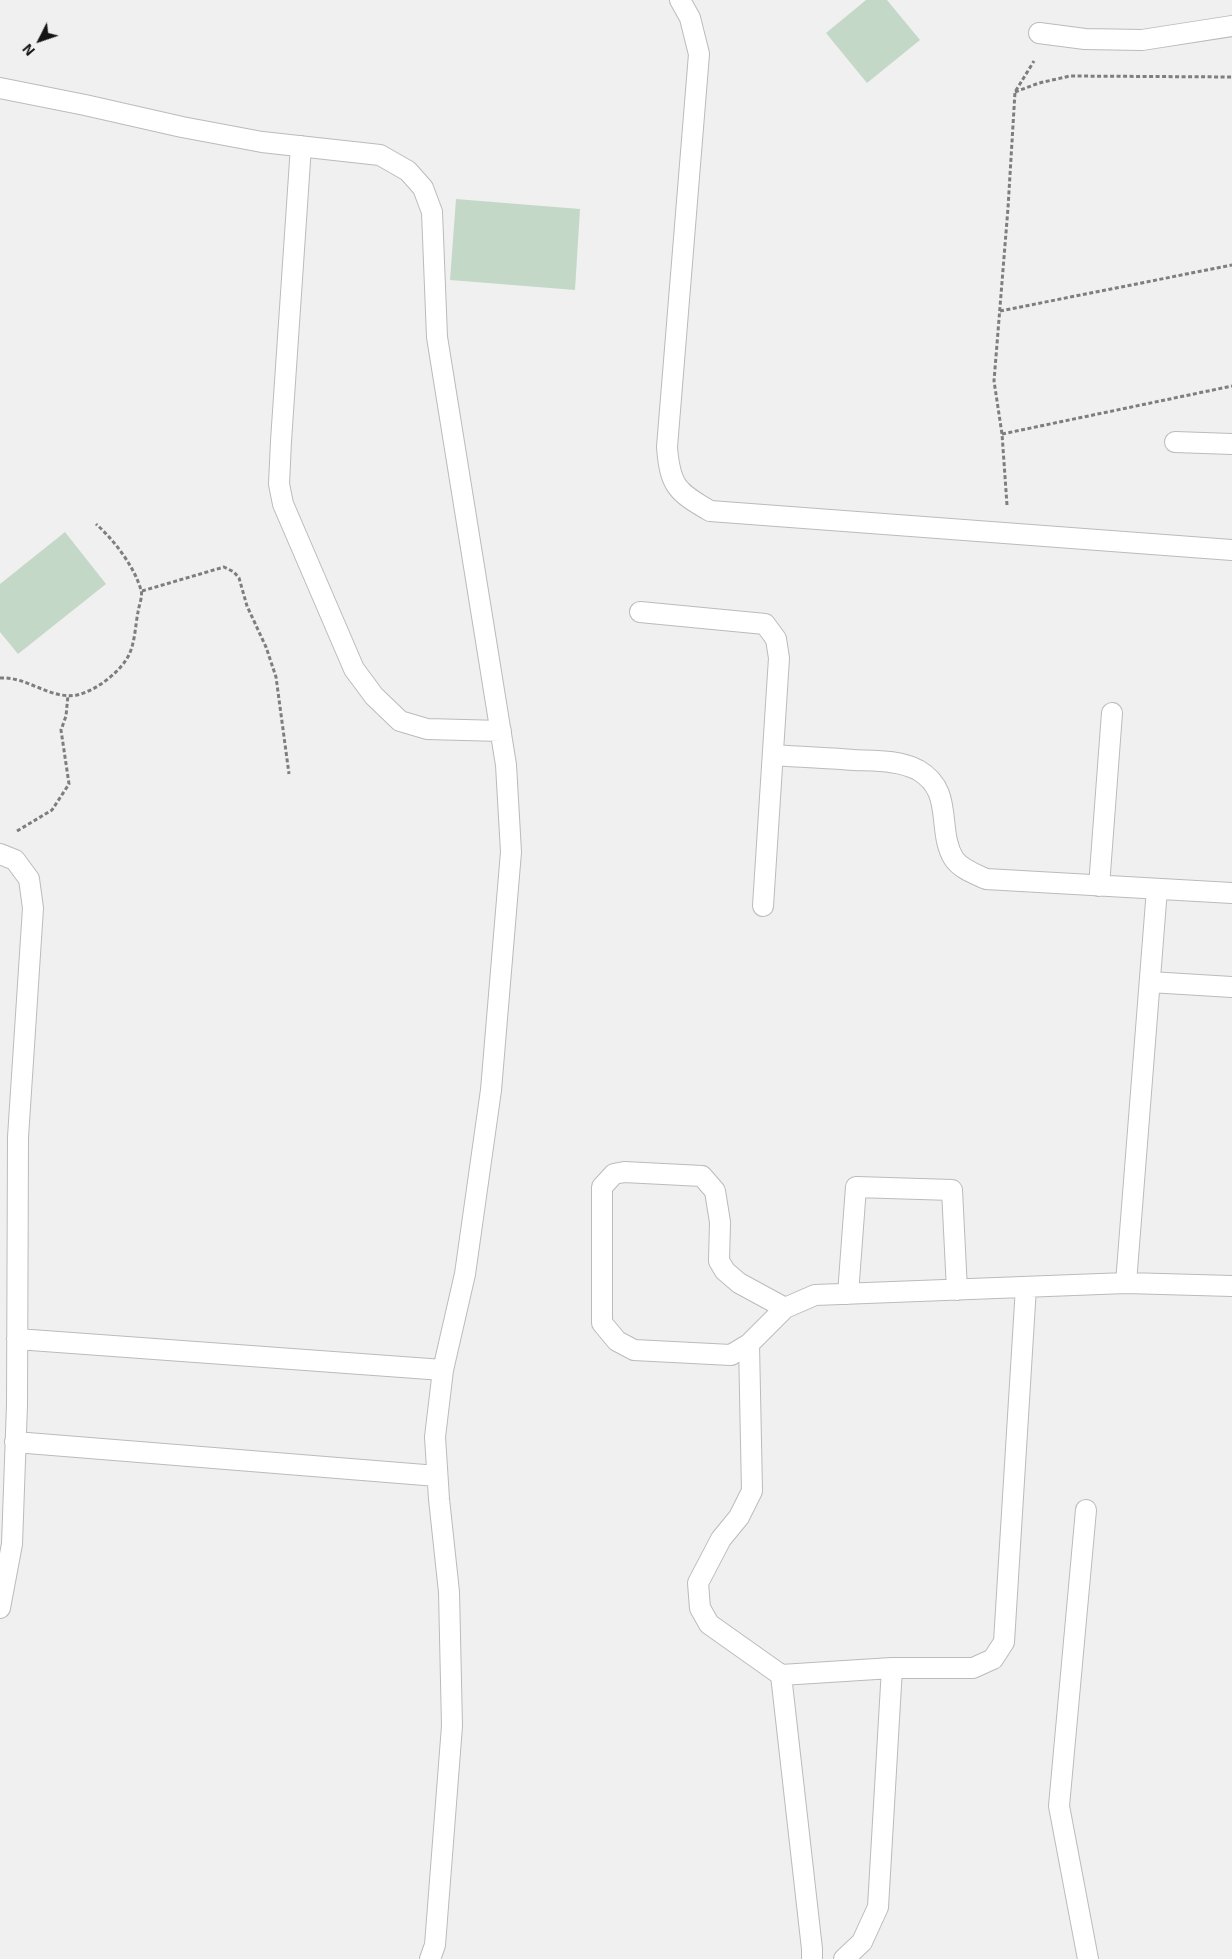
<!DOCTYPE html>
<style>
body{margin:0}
#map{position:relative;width:1232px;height:1959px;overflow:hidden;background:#f0f0f1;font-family:"Exo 2",sans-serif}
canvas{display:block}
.north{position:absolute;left:15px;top:15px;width:50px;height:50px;-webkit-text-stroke:4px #f0f0f1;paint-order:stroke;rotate:229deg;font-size:14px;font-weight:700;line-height:20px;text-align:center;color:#141414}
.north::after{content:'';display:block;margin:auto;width:18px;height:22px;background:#141414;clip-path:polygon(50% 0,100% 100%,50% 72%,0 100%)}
</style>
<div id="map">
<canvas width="1232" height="1959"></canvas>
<div class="north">N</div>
</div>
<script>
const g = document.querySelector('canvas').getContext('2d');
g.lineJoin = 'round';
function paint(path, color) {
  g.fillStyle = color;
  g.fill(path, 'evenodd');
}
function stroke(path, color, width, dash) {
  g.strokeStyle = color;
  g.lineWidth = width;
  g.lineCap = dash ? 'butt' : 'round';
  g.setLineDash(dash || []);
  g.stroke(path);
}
const green = new Path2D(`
 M 866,0 L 887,0 L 920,40 L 867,83 L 826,33 Z
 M 456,199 L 580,209 L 575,290 L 450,280 Z
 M 65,532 L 106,584 L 18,654 L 0,632 L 0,584 Z`);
const path = new Path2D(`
 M 1015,92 L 1039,83 L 1070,76 L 1232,77
 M 1000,311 L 1232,265
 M 1002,434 L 1232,386
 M 1007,505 L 1002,434 L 994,381 L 1008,208 L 1015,92 L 1034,61
 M 142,591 L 224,567 L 234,572 L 239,578 L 247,606 L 266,647 L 276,677 L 289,774
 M 0,678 C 27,676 50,700 77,695 C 95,691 116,675 126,660 C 135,647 135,627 138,612 C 139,605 143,596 141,590 C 134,566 114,540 96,524
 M 17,831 L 52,810 L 69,784 L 61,730 L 66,716 L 68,695`);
const lane = new Path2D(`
 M 680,0 L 690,18 L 699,54 L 667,447 C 670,486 677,492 710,511 L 1232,550
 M 1039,33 L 1085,39 L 1142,40 L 1232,26
 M 0,88 L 85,105 L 182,127 L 262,142 L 380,155 L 408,171 L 423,188 L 432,212 L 437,337 L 506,765 L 511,852 L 491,1090 L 465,1274 L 443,1370 L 435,1437 L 439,1499 L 449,1592 L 452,1726 L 435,1945 L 430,1959
 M 301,146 L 281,441 L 279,484 L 283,504 L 354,669 L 374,696 L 400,721 L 427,729 L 501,731
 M 1175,442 L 1232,444
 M 640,612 L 765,624 L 776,639 L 779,658 L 763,906
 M 774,755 C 800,757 827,758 854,760 C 875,761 899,760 918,770 C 955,791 936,830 954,859 C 961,869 975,874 986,879 L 1232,893
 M 0,854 L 15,860 L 29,879 L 33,908 L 18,1137 L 17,1405 L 12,1544 L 0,1608
 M 1099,886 L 1112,713
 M 1150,982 L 1232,987
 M 1126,1283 L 1157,889
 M 848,1294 L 856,1187 L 952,1190 L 957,1290
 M 785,1308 L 739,1283 L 725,1271 L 719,1261 L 720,1222 L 715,1191 L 702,1176 L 624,1172 L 614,1174 L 602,1187 L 602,1323 L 617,1341 L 634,1350 L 731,1355 L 749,1344 L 785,1308 L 815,1295 L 1126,1283 L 1232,1286
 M 17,1339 L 443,1370
 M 749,1344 L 752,1491 L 739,1517 L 721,1539 L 698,1583 L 700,1608 L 709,1624 L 781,1675
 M 15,1442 L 437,1476
 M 1086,1510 L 1059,1806 L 1088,1959
 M 812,1959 L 812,1949 L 781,1675 L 892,1668 L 973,1668 L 993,1659 L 1004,1642 L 1026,1287
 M 844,1959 L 862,1942 L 878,1907 L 892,1668`);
paint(green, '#c3d8c7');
stroke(lane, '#babbbc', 22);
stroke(path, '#7e7e7e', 3, [4, 2.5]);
stroke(lane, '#fff', 20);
</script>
